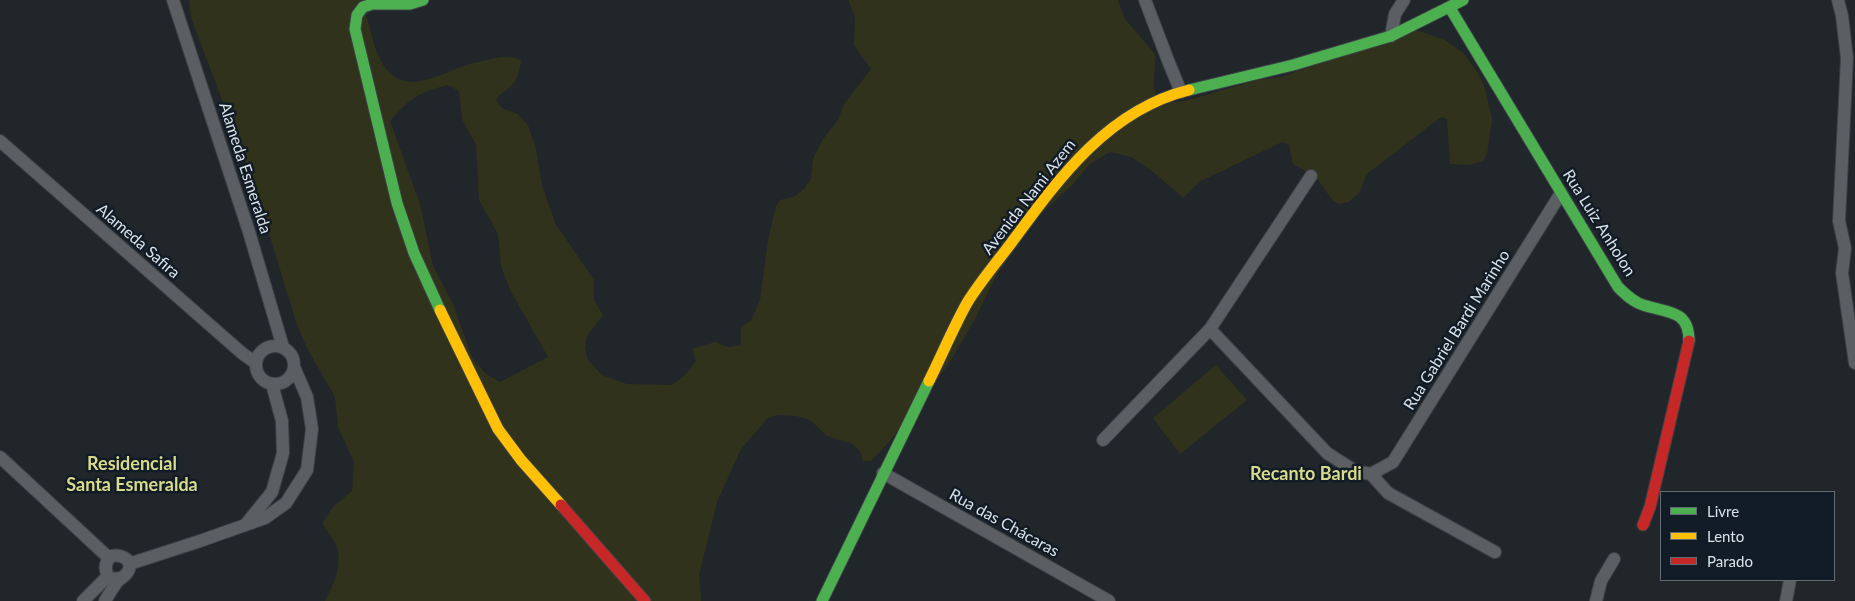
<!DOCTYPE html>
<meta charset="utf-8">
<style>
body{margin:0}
#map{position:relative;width:1855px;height:601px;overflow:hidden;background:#21262b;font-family:Lato,sans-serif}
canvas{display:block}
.legend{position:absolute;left:1660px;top:491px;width:175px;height:90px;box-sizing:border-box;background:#121c26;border:1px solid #626b74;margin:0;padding:6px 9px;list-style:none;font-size:15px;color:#dae1e8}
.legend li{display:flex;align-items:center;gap:10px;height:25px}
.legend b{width:25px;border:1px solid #626b74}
</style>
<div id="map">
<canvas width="1855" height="601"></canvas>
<ul class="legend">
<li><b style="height:6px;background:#4caf50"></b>Livre</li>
<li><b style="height:6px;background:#ffc107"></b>Lento</li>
<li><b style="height:6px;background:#c62828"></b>Parado</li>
</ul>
</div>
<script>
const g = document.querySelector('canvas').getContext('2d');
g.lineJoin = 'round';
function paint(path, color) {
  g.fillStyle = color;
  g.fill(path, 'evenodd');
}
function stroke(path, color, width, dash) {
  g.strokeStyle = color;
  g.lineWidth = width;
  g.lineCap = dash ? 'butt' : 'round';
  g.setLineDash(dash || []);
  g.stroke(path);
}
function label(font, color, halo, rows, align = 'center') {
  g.font = font + ' Lato,sans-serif';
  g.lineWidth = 5;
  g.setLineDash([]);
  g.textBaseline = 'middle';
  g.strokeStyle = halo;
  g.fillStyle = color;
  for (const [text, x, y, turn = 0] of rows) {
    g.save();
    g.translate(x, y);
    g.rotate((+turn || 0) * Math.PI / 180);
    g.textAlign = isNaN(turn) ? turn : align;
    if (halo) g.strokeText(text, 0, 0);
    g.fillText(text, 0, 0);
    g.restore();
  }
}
const green = new Path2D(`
 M 189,0 L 383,0 L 366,15 C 372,33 375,58 389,72 C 409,94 442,73 464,66 C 472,63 479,62 487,60 C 497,57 511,55 521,60 C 521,68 517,81 510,87 C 505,92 498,94 496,101 L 502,108 L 518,114 L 528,125 L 536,149 L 542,185 L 555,223 L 594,280 L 594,300 L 603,315 L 587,336 L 585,348 L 588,360 L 602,375 L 627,384 L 672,385 L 685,375 L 696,361 L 692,349 L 715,342 L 728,347 L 741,345 L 741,327 L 751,320 L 760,300 L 768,240 L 776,206 L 780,200 L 794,197 L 805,188 L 811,178 L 813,159 L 823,139 L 838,120 L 844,104 L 871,69 L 854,45 L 855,17 L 848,0 L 1118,0 L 1125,19 L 1155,54 L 1154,87 L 1158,104 L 1185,101 L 1257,80 L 1281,77 L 1416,30 L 1445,40 L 1464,54 L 1476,70 L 1484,85 L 1492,119 L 1487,155 L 1483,161 L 1469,165 L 1450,164 L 1447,119 L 1441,117 L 1367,174 L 1359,193 L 1349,202 L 1340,204 L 1333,201 L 1315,176 L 1293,164 L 1289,145 L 1282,142 L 1199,182 L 1183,198 L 1151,170 L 1131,157 L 1110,152 L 1090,164 L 1073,184 L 1039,216 L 996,276 L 974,321 L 948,365 L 889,442 L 871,461 L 863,461 L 860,451 L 853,444 L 827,436 L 810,420 L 796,416 L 777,415 L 768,418 L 741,449 L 717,502 L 699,575 L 701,601 L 325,601 C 335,583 344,562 335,542 C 331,534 324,531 323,522 L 333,507 L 352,491 L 354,462 L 338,427 L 335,397 L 307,348 L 296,322 L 253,181 L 191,18 ZM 448,85 L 459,91 L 462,119 L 476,145 L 479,200 L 498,234 L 501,266 L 510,290 L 548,357 L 500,382 L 485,373 L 472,357 L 453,304 L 433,266 L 420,204 L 390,121 C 409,99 419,92 448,85 Z
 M 1216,365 L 1247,400 L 1180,454 L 1153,418 Z`);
const street = new Path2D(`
 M 173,0 L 249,232 L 283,347
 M 1145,0 L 1169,63 L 1181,92
 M 1838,0 L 1842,16 L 1847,58 L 1839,221 L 1845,248 L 1842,273 L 1855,363
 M 1391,36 L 1395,14 L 1404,0
 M 0,141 L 243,354 L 256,363
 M 1210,329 L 1327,453 L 1355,471 L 1371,474 L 1388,493 L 1495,552
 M256 365a19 19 0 1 1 38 0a19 19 0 1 1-38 0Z
 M 1103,440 L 1210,329 L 1311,176
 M 0,457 L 109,558
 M 883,473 L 1109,601
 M 1371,474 L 1393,462 L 1561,193
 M 246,524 L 272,492 L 283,453 L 282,421 L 272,384
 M 129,564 L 200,541 L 265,518 L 286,503 L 307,470 L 312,429 L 307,397 L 294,367
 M 83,601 L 108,576
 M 105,601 C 109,594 113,587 118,581 C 121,578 125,576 127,573 C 136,560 121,554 111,556 C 104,563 104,571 110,579 L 121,578
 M 1596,601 L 1601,581 L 1614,559
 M 1786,601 L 1790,580`);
const fast = new Path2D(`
 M 423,0 L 410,4 L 372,4 L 363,7 L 357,15 L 355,29 L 397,203 L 414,253 L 440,310
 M 1450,8 L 1618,287 C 1625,294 1633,302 1643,305 C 1667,313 1689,309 1689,341
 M 1189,90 L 1293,65 L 1391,36 L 1463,0
 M 822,601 L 929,381`);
const slow = new Path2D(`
 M 440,310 L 498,429 L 521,460 L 561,505
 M 929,381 C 942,355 953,328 967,303 C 980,282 997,262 1012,242 C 1059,178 1108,110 1189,90`);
const jam = new Path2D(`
 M 561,505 L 645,601
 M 1643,525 L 1650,507 L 1689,341`);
const streetNames = [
 ["Alameda Esmeralda",245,168,72],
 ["Avenida Nami Azem",1029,197,-52],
 ["Rua Luiz Anholon",1599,223,58],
 ["Alameda Safira",138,241,41],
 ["Rua Gabriel Bardi Marinho",1457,330,-58],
 ["Rua das Chácaras",1004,523,29]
];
const neighbourhoodNames = [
 ["Residencial",132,464],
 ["Santa Esmeralda",132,485],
 ["Recanto Bardi",1306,474]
];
paint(green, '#31321b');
stroke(street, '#3c4146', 14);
stroke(fast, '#3c4146', 13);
stroke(slow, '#3c4146', 13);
stroke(jam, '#3c4146', 13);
stroke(street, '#5b5f64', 12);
stroke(fast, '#4caf50', 11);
stroke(slow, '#ffc107', 11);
stroke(jam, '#c62828', 11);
label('16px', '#dae1e8', '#121c26', streetNames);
label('bold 18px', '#d8da8c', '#121c26', neighbourhoodNames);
</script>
